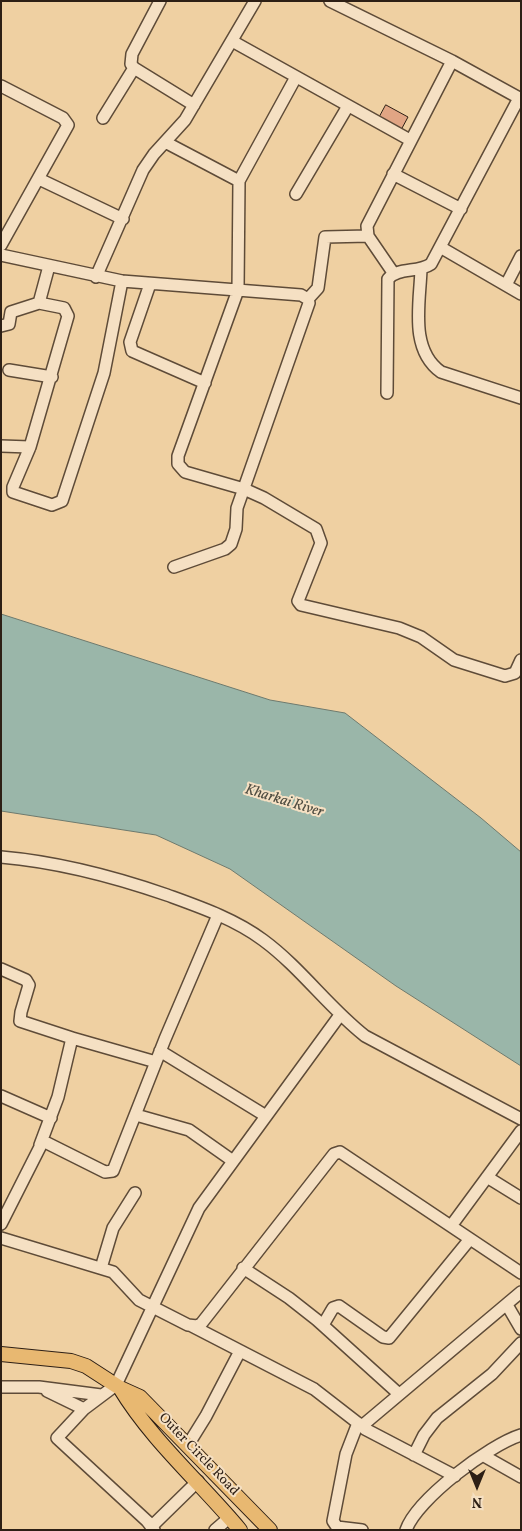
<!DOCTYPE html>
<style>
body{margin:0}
#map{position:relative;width:522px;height:1531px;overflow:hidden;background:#efd0a2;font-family:Vollkorn,serif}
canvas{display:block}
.frame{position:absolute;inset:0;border:2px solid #2d1f15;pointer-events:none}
.north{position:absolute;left:452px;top:1461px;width:50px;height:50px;-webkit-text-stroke:4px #f5e0c3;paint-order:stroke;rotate:180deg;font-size:14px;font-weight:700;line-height:20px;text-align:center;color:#2d1f15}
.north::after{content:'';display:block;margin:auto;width:18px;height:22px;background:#2d1f15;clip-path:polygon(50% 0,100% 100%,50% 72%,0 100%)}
</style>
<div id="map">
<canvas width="522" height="1531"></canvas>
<div class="frame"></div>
<div class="north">N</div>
</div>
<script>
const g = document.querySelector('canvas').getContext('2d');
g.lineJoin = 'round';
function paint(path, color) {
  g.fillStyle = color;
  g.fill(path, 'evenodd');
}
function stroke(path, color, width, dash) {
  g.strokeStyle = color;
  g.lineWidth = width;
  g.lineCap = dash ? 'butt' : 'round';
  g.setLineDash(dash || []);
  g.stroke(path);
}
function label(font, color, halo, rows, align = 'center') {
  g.font = font + ' Vollkorn,serif';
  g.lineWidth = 4;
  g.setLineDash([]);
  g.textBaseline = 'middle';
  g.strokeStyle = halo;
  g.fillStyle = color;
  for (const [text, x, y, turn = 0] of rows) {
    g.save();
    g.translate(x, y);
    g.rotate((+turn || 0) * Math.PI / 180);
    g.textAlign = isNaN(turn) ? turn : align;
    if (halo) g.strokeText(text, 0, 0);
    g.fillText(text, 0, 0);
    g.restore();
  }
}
const water = new Path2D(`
 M 1,614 L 270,700 L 345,713 L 481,818 L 521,852 L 521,1066 L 396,986 L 230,869 L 156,835 L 1,811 Z`);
const building = new Path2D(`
 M 386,105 L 408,117 L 401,130 L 379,118 Z`);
const minor = new Path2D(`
 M 160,1 L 132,54 L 131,64 L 134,68 L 194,105
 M 330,1 L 452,61 L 521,99
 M 232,41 L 410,140
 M 296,77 L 239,181 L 238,290 L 178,456 L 178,464 L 185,472 L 244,489 L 264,498 L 316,529 L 321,543 L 298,601 L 301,605 L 399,628 L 421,637 L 454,660 L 505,676 L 515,673 L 521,660
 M 1,86 L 63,118 L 68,125 L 1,245
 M 103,118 L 134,68
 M 165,142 L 239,181
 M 393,174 L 461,209
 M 39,179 L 123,219
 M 296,194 L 348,106
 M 440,247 L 521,294
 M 1,255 L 122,281 L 301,295 L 308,299 L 309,303 L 237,508 L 236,529 L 231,544 L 225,549 L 174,567
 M 421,269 C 420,303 409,349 441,372 L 521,398
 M 394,274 L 368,236 L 367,226 L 452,61
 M 96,277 L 143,170 L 154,154 L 185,120 L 255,1
 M 150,284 L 130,342 L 132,351 L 205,383
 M 506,285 L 521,256
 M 308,299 L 318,288 L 325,237 L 368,236
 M 39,303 L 64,308 L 68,316 L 30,447 L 13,487 L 13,492 L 52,505 L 62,501 L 104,373 L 122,281
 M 1,326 L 9,324 L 11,312 L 39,303 L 49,266
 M 9,370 L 52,377
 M 387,393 L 388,279 C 398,267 418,273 431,264 L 519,98
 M 1,446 L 30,447
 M 1,857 C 59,862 112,876 167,895 C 200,907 235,919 263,940 C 301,968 328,1007 365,1036 L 521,1119
 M 1,969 L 26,980 L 29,985 L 21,1012 L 20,1021 L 72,1038
 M 160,1051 L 266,1116
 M 1,1096 L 51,1118
 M 136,1115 L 189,1130 L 233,1161
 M 40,1145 L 58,1097 L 72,1038 L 156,1062
 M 487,1177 L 521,1198
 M 1,1224 L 42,1143 L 47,1143 L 105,1172 L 113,1171 L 165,1039 L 218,915
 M 451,1226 L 521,1131
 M 1,1238 L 113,1272 L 139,1300 L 188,1325 L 197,1326 L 201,1324 L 334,1154 L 340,1152 L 521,1273
 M 101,1268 L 113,1228 L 135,1193
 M 243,1268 L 289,1298 L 317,1320 L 399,1394
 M 507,1305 L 521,1329
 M 323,1325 L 333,1308 L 339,1306 L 383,1337 L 389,1338 L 470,1239
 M 192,1326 L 314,1389 L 363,1427
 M 1,1387 L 39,1387 L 101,1395
 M 47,1391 L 84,1409
 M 358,1423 L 346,1454 L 333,1521 L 337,1527 L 362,1530
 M 188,1445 L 206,1416 L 240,1351
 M 414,1455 L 424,1435 L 437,1418 L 492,1374 L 521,1343
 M 484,1456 L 521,1477
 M 455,1476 L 365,1429 L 363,1425 L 521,1292
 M 151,1527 L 198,1481
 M 154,1530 L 147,1521 L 57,1438 L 84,1409 L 116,1385 L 199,1208 L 340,1015
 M 215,1530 L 230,1517
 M 406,1530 C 417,1499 489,1445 521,1435`);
const major = new Path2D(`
 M 1,1354 L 71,1361 L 86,1366 L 120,1388 L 140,1397 L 270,1530
 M 120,1388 C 152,1441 201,1483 240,1530`);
const streetNames = [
 ["Outer Circle Road",198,1455,46]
];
const waterNames = [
 ["Kharkai River",284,802,17]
];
paint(water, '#9ab6a9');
stroke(water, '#6e7a6e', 1);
paint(building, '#e1a584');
stroke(building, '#2d1f15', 1);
stroke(minor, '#5e4b38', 14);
stroke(major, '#2d1f15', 16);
stroke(minor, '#f5e0c3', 11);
stroke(major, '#e8b871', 14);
label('14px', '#2d1f15', '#f5e0c3', streetNames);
label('italic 15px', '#4e4c41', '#f5e0c3', waterNames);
</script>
